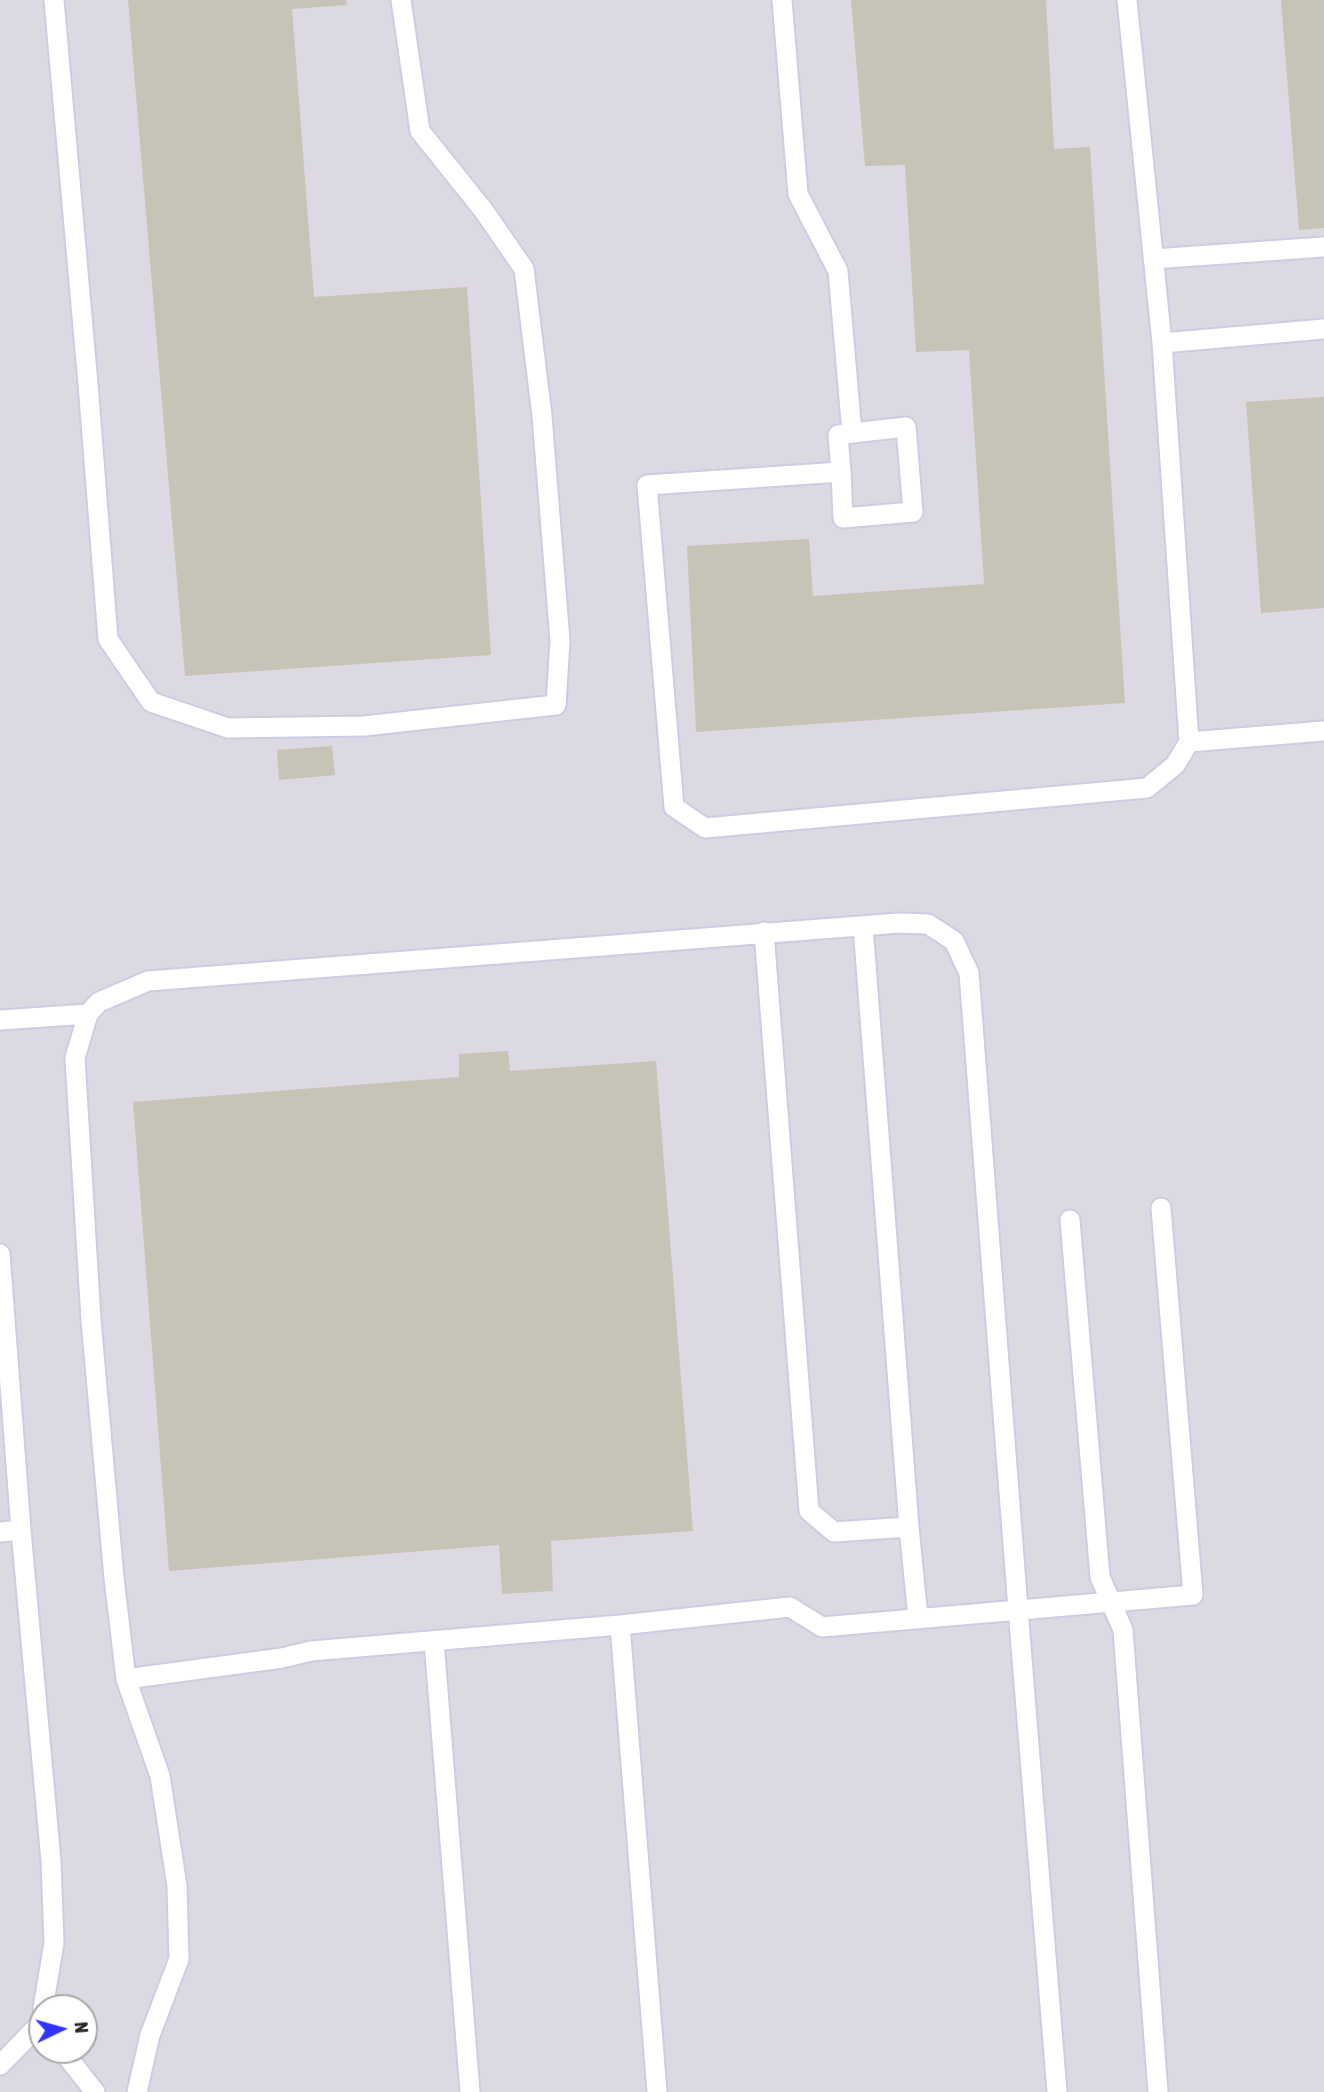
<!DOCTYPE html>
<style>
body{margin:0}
#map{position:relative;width:1324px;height:2092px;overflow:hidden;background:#ece6d7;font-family:"Asap Condensed",sans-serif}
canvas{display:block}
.north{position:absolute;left:28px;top:1994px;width:70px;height:70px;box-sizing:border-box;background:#fff;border:2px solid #a9a9a9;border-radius:50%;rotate:85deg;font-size:19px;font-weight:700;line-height:28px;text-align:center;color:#272727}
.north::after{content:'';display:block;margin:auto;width:24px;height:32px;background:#3134ff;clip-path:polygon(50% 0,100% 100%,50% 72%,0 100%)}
</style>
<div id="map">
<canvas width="1324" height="2092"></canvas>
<div class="north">N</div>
</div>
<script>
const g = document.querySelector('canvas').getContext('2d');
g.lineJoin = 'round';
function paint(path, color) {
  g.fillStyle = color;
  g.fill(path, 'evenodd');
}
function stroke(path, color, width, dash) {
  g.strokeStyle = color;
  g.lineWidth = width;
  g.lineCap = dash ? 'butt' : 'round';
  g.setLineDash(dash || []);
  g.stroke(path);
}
const industrial = new Path2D(`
 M 0,0 L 1324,0 L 1324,2092 L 0,2092 ZM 42,2008 L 84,2008 L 84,2050 L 42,2050 Z`);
const building = new Path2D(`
 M 128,0 L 346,0 L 347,5 L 292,9 L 314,297 L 467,287 L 491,655 L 185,676 Z
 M 851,0 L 1046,0 L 1054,149 L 1090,147 L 1125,703 L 696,732 L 687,546 L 809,539 L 813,596 L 984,584 L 969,350 L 916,352 L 905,165 L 865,166 Z
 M 1281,0 L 1324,0 L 1324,228 L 1299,230 Z
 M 1324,397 L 1324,608 L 1261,613 L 1246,402 Z
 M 332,746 L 335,775 L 279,780 L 277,750 Z
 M 508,1051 L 510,1071 L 656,1061 L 693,1531 L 551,1541 L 553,1591 L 502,1594 L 499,1545 L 169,1571 L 133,1102 L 459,1077 L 459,1054 Z`);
const service = new Path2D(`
 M 54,0 L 88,384 L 108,639 L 151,702 L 228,728 L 364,726 L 556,705 L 560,641 L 542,416 L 524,269 L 484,211 L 420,131 L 401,0
 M 782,0 L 798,194 L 838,271 L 852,433 L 906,427 L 913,512 L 843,518 L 841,472 L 647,485 L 674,807 L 705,828 L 1147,788 L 1175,765 L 1189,742
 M 1127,0 L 1162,343
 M 1153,259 L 1324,247
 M 1324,329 L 1162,343 L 1189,742 L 1324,731
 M 841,472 L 838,435 L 852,433
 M 863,926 L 909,1527
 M 764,932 L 809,1511 L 834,1532 L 909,1527 L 918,1618
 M 0,1020 L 88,1014
 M 1070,1220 L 1100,1577 L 1123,1630 L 1158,2092
 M 0,1254 L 21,1530 L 51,1861 L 54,1943 L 43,2008
 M 0,1532 L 21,1530
 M 620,1625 L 657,2092
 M 434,1641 L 470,2092
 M 126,1679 L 282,1658 L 311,1651 L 620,1625 L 790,1607 L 822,1627 L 1193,1595 L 1161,1208
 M 62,2050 L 95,2092
 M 0,2065 L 41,2023
 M 137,2092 L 150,2035 L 179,1959 L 177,1886 L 160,1776 L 126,1679 L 114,1578 L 91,1320 L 75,1058 L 88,1014 L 99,1002 L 148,981 L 899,923 L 928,924 L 954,941 L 969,973 L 1018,1609 L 1057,2092`);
paint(industrial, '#ddd9e3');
paint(building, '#c7c3b7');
stroke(service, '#cccde2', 23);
stroke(service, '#fff', 19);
</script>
